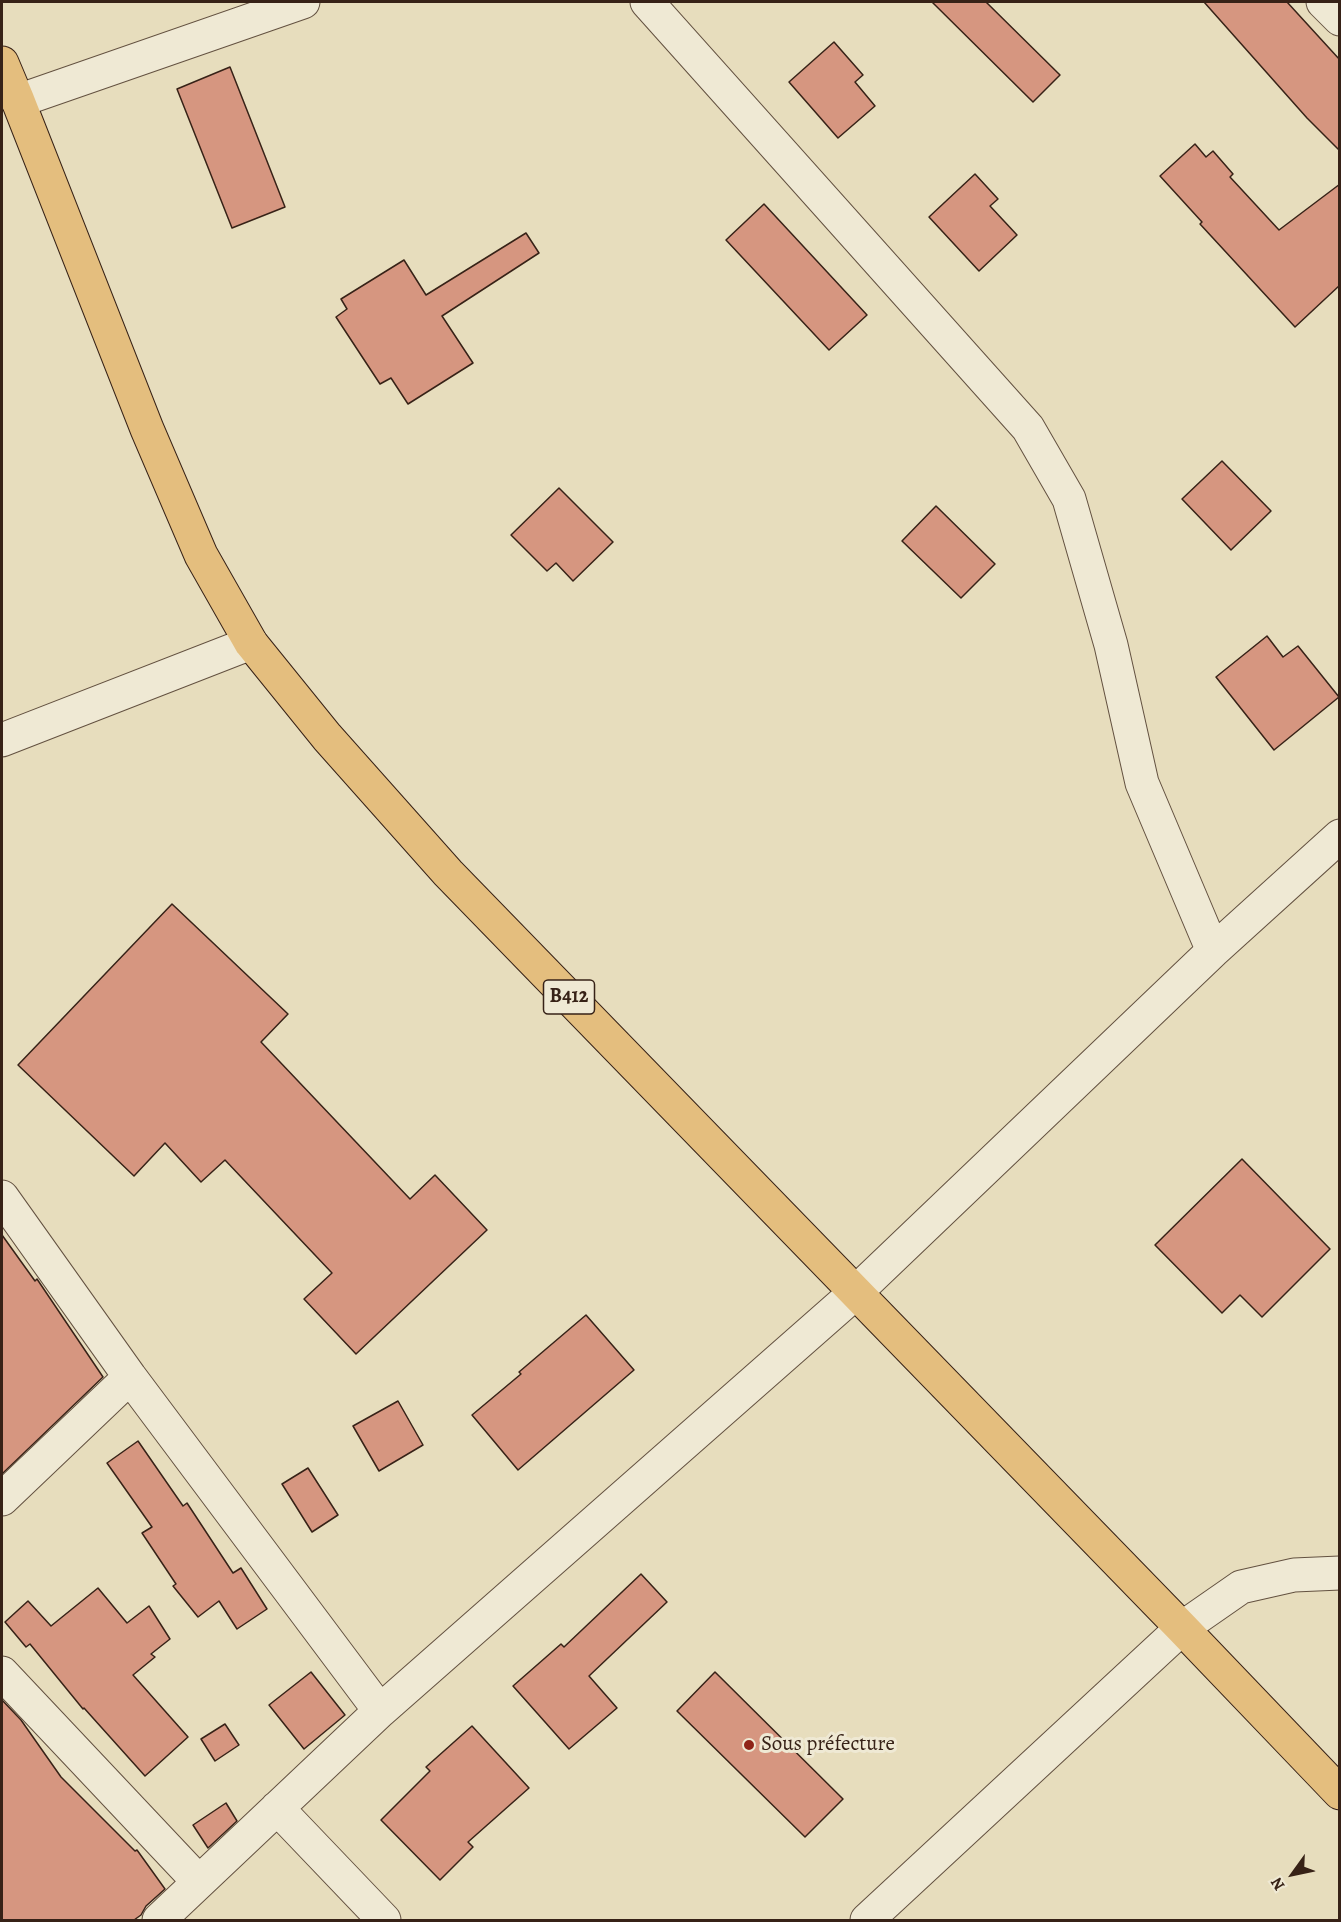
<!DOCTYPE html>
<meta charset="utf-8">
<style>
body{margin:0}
#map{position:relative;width:1341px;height:1922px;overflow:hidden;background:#e7ddbd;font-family:Alegreya,serif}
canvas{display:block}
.frame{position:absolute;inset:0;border:3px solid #372217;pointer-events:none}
.north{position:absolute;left:1263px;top:1844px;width:60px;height:60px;-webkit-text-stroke:4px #efe9d4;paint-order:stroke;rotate:237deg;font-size:16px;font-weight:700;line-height:24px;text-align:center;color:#372217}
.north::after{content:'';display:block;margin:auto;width:21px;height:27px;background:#372217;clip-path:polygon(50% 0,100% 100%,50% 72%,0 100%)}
</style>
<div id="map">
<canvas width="1341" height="1922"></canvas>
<div class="frame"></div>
<div class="north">N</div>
</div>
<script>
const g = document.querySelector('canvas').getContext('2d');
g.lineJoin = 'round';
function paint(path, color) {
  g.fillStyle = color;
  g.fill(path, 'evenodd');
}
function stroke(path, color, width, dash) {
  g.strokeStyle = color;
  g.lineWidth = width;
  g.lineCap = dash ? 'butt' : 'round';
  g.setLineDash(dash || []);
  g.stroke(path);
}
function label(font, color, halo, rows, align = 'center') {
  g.font = font + ' Alegreya,serif';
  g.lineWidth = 6;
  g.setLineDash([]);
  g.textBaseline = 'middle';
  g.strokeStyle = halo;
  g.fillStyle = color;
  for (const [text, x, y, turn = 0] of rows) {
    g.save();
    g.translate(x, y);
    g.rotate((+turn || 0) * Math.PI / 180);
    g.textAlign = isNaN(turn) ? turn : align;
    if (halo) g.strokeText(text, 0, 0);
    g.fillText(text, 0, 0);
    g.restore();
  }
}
const building = new Path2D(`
 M 932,2 L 986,2 L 1060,75 L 1033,102 Z
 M 1204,2 L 1287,2 L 1340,60 L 1340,151 L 1307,118 Z
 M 834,42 L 863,75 L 855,82 L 875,106 L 838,138 L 789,82 Z
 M 230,67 L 285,207 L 232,228 L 177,89 Z
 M 1195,144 L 1206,157 L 1213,151 L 1233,174 L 1230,177 L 1279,230 L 1340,184 L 1340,285 L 1295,327 L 1200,224 L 1202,222 L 1160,176 Z
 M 975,174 L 998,199 L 990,206 L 1017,235 L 979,271 L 929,217 Z
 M 764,204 L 867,315 L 829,350 L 726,240 Z
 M 526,233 L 539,253 L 442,316 L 473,363 L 408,404 L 391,378 L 380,384 L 336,317 L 347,309 L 341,299 L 404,260 L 426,295 Z
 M 1222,461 L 1271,511 L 1231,550 L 1182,499 Z
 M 559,488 L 613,542 L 573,581 L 556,563 L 547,571 L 511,535 Z
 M 936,506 L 995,564 L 961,598 L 902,541 Z
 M 1267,636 L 1283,657 L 1298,646 L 1339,697 L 1274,750 L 1216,677 Z
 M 172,904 L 288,1014 L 261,1042 L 410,1199 L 435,1175 L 487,1230 L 356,1354 L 304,1299 L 332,1273 L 225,1160 L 201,1182 L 165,1143 L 134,1176 L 18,1065 Z
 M 1242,1159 L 1330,1249 L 1262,1317 L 1240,1295 L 1222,1313 L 1155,1245 Z
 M 2,1235 L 35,1281 L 37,1279 L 103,1377 L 2,1474 Z
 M 586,1315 L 634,1370 L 518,1470 L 472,1415 L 521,1374 L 519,1372 Z
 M 398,1401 L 423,1445 L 379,1471 L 353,1426 Z
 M 138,1441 L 183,1506 L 187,1503 L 233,1573 L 241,1568 L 267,1609 L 237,1629 L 219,1601 L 198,1617 L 173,1586 L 176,1584 L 142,1533 L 152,1527 L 107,1463 Z
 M 308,1468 L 338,1515 L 312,1532 L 282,1484 Z
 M 641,1574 L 667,1602 L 589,1676 L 617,1708 L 569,1749 L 513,1686 L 561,1644 L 564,1647 Z
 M 98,1588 L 127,1623 L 149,1606 L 170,1639 L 151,1654 L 155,1657 L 133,1675 L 188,1737 L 145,1776 L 84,1708 L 83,1709 L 30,1644 L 26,1647 L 5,1622 L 28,1601 L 51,1626 Z
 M 311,1672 L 345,1715 L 304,1749 L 269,1705 Z
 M 715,1672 L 843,1799 L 805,1837 L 677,1711 Z
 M 2,1700 L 21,1720 L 61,1777 L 135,1851 L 137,1850 L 165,1889 L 146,1906 L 141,1915 L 134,1920 L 2,1920 Z
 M 225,1724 L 239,1745 L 215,1761 L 201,1739 Z
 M 472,1726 L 529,1788 L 468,1842 L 473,1847 L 440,1880 L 381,1820 L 430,1771 L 426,1767 Z
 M 226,1803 L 237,1821 L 208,1848 L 193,1825 Z`);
const minor = new Path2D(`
 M 647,2 L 1028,428 L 1069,499 L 1111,645 L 1142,783 L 1213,951
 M 1323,2 L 1340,19
 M 18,101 L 303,2
 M 2,740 L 251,643
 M 2,1197 L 130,1377 L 380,1711
 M 2,1499 L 130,1377
 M 2,1673 L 199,1882
 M 277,1808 L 384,1920
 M 159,1920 L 380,1711 L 855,1293 L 1213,951 L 1340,836
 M 867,1920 L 1182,1628 L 1241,1587 L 1294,1575 L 1340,1573`);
const major = new Path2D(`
 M 2,63 L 18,101 L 147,429 L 201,555 L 251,643 L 327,737 L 448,873 L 1182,1628 L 1340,1793`);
const markers = [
 [749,1745,6,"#8f2418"]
];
const shields = [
 [569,997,51]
];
const shieldNames = [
 ["B412",569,997]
];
const poiNames = [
 ["Sous préfecture",761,1745]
];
paint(building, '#d69680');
stroke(building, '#372217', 1.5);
stroke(minor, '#635140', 35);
stroke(major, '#372217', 35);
stroke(minor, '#efe9d4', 33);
stroke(major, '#e4be7e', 33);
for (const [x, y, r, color] of markers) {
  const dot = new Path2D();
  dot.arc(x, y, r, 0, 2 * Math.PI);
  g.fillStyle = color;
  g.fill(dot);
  stroke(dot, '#efe9d4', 2);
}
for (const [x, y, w] of shields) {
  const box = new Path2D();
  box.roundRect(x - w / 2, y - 17, w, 34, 4.5);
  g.fillStyle = '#efe9d4';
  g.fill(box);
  stroke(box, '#372217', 1.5);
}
label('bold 20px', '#372217', null, shieldNames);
label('21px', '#372217', '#efe9d4', poiNames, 'left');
</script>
